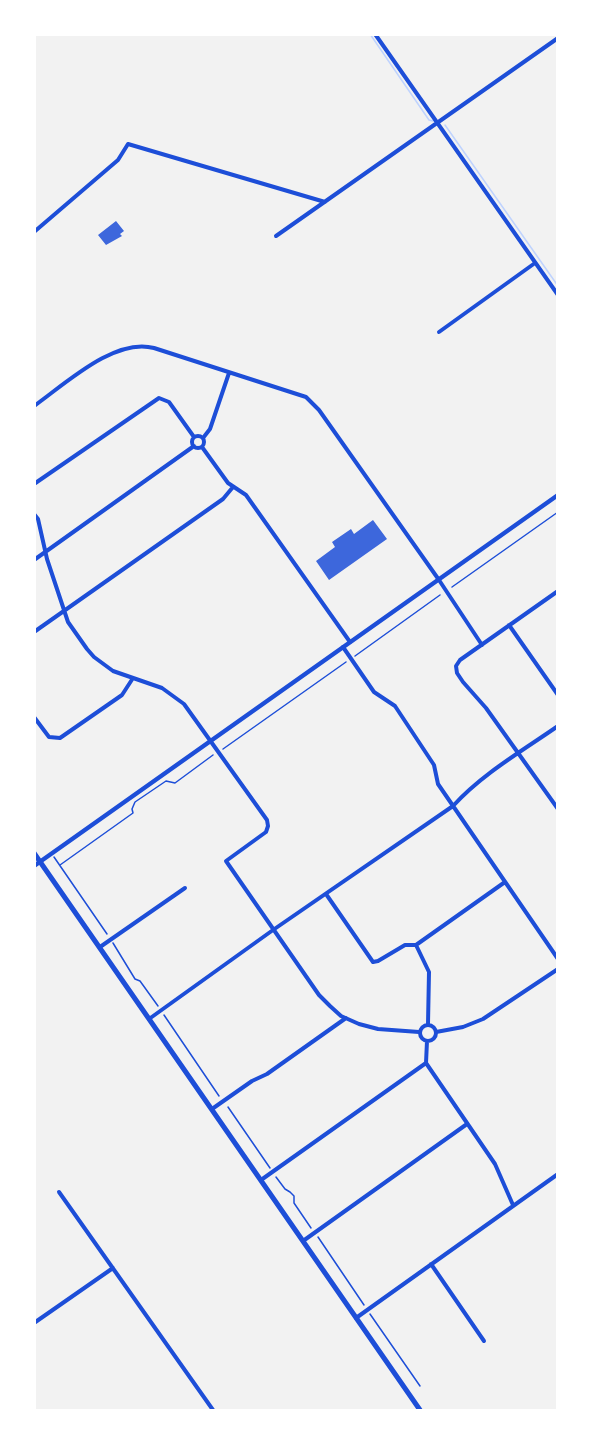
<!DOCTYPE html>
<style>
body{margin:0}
#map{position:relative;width:592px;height:1445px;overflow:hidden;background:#f2f2f2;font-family:"Nunito Sans",sans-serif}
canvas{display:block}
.frame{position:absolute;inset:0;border:36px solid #fff;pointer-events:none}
</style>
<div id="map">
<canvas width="592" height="1445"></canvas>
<div class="frame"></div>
</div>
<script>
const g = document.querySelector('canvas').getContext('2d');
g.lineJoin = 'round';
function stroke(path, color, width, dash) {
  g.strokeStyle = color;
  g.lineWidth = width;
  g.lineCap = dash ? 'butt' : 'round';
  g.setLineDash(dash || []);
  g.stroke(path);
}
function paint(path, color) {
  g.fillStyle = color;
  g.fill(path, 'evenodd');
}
const stream = new Path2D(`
 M 370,34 L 429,120 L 433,121
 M 445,125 L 558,286`);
const building = new Path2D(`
 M 116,221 L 124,231 L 120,234 L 122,236 L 106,245 L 98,235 Z
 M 373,520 L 387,539 L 329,580 L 316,561 L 335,547 L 332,542 L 351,529 L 354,534 Z`);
const path = new Path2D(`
 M 452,587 L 558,512
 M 355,656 L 440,595
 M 223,749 L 346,662
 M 54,857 L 107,934
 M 60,865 L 133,813 L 132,809 L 135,802 L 166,781 L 175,783 L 213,755
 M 113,943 L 135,979 L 140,981 L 158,1006
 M 164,1015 L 219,1096
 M 228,1107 L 270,1168
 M 276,1177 L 285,1189 L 290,1192 L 294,1196 L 294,1203 L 311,1228
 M 318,1237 L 364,1305
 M 370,1314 L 420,1386`);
const minor = new Path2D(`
 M 375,34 L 558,295
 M 34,232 L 118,160 L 128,144 L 325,202
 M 276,236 L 558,38
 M 439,332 L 535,263
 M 34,406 C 65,384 115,337 154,348 L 306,397 L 319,410 L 439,580 L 482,645
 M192 442a6 6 0 1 1 12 0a6 6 0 1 1-12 0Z
 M 203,438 L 210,429 L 229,373
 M 202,447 L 228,483 L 246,495 L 350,642
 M 34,484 L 159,398 L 169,402 L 194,437
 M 34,514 L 38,519 L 47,559 L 68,622 L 87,649 L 94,657 L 113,671 L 162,688 L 184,704 L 267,820 L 268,826 L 266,832 L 226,861 L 319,995 L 330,1006 L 341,1016 L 359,1024 L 378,1029 L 419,1032
 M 34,560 L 194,446
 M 558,591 L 460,660 L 456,666 L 457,673 L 463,682 L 486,708 L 558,809
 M 509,625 L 558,695
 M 34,632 L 223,499 L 233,487
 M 343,647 L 374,692 L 395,706 L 434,765 L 438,784 L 558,959
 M 34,717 L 49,737 L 60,738 L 122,695 L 133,678
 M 326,894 L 373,962 L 378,961 L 405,945 L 416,945 L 429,972 L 428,1024
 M 416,945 L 505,882
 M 100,947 L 185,888
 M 149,1019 L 273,930 L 453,806 C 482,774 522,751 558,726
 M420 1033a8 8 0 1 1 16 0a8 8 0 1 1-16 0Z
 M 436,1032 L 463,1027 L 483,1019 L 558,969
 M 427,1041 L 426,1063 L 495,1164 L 513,1205
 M 212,1109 L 252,1081 L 267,1074 L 346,1018
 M 261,1180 L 426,1063
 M 59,1192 L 213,1410
 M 303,1241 L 467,1124
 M 431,1264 L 484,1341
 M 356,1318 L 558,1174
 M 34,1323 L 113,1268`);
const tertiary = new Path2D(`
 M 34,866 L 558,495`);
const secondary = new Path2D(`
 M 34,853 L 420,1410`);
stroke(stream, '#bfd3fe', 1.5);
paint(building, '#3d67dc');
stroke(path, '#1d4ed8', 1.5);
stroke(minor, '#1d4ed8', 4);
stroke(tertiary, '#1d4ed8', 4.5);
stroke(secondary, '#1d4ed8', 5);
</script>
